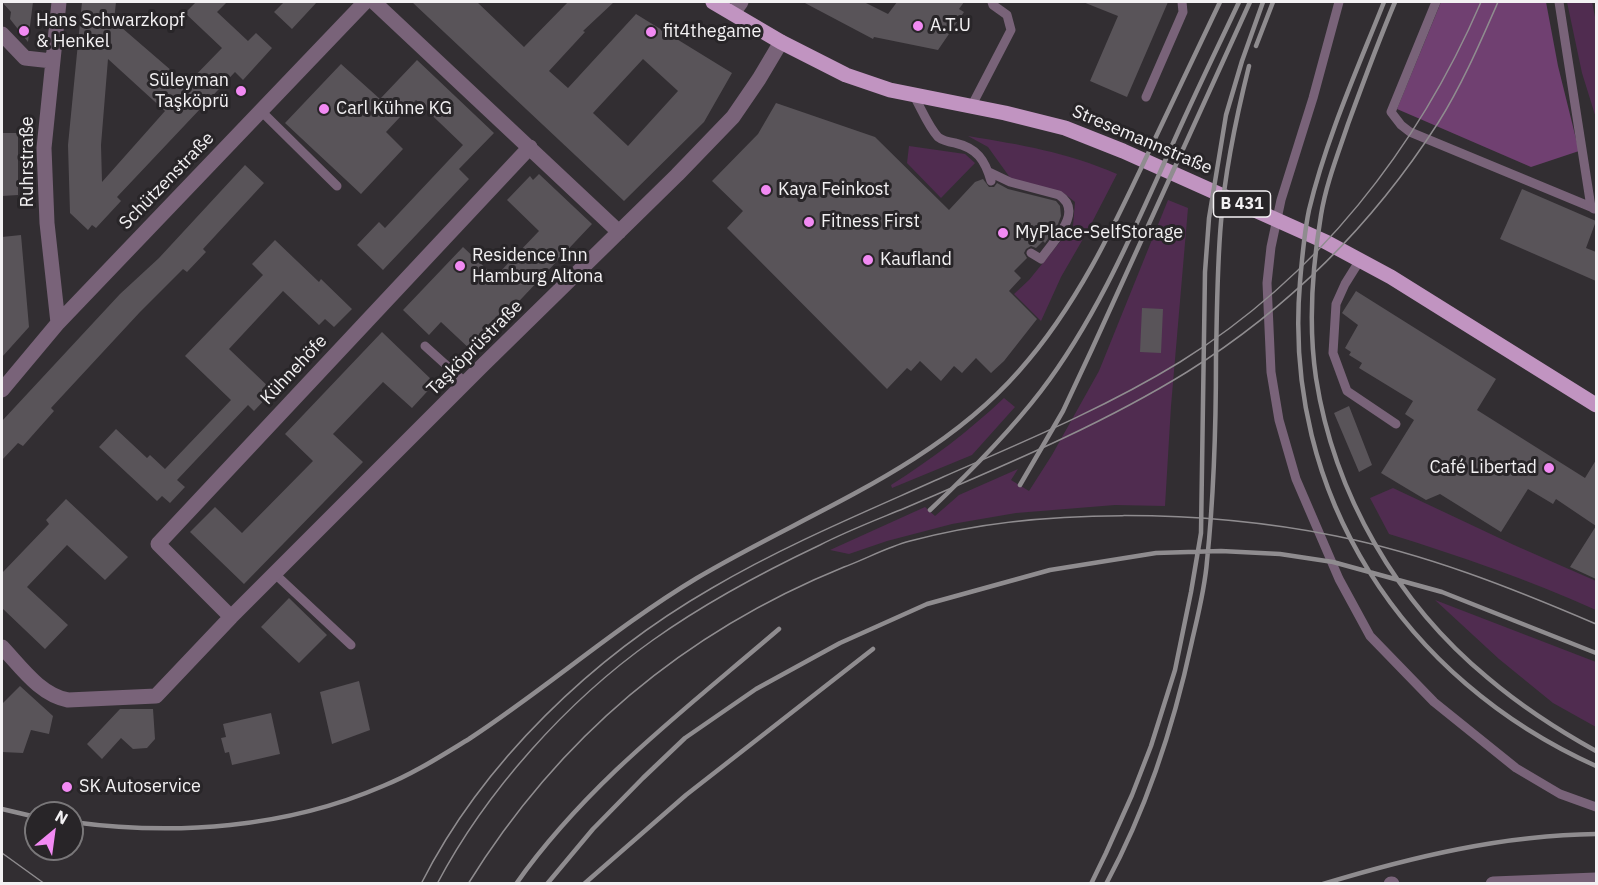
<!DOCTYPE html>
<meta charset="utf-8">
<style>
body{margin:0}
#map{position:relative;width:1598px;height:885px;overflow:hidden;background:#322e32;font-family:"IBM Plex Sans",sans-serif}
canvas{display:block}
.frame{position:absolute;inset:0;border:3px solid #f3f1f3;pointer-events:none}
.north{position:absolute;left:24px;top:801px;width:60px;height:60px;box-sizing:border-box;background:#282528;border:2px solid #797779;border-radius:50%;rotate:29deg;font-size:16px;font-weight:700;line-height:24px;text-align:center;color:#f3f1f3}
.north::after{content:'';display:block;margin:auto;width:21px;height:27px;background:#f28af3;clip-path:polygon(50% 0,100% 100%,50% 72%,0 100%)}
</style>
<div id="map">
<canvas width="1598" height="885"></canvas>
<div class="frame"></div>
<div class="north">N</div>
</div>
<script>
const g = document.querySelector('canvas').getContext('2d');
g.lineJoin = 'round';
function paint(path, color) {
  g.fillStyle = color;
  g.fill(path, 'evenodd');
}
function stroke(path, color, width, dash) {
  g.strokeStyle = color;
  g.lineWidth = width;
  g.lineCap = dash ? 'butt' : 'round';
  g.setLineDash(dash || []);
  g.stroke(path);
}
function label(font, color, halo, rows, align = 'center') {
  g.font = font + ' "IBM Plex Sans",sans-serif';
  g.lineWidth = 6;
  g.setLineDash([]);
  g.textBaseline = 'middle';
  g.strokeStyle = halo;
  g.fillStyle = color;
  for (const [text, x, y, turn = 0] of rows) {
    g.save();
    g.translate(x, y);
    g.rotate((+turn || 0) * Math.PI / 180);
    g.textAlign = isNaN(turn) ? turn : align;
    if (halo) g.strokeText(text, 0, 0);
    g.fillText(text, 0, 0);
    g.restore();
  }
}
const green = new Path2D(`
 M 1567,2 L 1592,2 L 1596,22 L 1596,118 L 1582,73 Z
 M 968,136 C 1022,145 1066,152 1117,174 L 1087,232 L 1061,277 L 1041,321 L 1014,294 L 1029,280 L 1073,226 L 1075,202 L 1065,194 L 1011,179 L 988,147 Z
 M 909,146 L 965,154 L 975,163 L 941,198 L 907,163 Z
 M 1168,200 L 1188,208 L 1171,406 L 1165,506 L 1115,505 L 1016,513 L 952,524 L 887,541 L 849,554 L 830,550 L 925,507 L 935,516 L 959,495 L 1018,469 L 1011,480 L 1029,491 L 1052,455 L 1099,371 Z
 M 1004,398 L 1015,407 L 972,455 L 892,488 L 891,485 C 932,459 969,431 1004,398 Z
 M 1393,488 L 1514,545 L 1596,581 L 1596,610 C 1529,580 1460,556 1389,534 L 1370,498 Z
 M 1435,600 L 1596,662 L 1596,727 L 1553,703 L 1499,659 Z`);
const water = new Path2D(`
 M 1441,2 L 1546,2 L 1558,66 L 1579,151 L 1531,167 L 1397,109 Z`);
const building = new Path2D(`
 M 2,2 L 33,2 L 28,42 L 10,19 L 11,12 Z
 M 82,2 L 116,2 L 114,21 L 187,84 L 222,48 L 185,13 L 196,2 L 227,2 L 217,12 L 248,41 L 256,33 L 272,48 L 243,80 L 235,72 L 117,197 L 121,201 L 96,228 L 92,225 L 88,230 L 70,213 L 68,145 ZM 108,59 L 165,111 L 102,182 L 101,145 Z
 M 284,2 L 317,2 L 292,29 L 274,12 Z
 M 412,2 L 477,2 L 524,47 L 568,2 L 614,2 L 583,31 L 585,32 L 549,71 L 568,88 L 636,14 L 732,73 L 704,122 L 624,201 ZM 643,59 L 678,91 L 628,146 L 593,113 Z
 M 803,2 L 864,2 L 888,14 L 897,2 L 964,2 L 959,9 L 964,12 L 938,50 L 874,37 L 873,39 Z
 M 1083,2 L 1168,2 L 1127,97 L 1090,81 L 1118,16 Z
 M 417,60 L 494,133 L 459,169 L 469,179 L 383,270 L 357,245 L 379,222 L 385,228 L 463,145 L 416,100 L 386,132 L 403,149 L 361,194 L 285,123 L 341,64 L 380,99 Z
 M 776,103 L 875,137 L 949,210 L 975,182 L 983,179 L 989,187 L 994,187 L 997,183 L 1008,189 L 1056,201 L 1060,206 L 1061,216 L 1058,224 L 1045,243 L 1043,241 L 1036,248 L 1031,246 L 1026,249 L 1024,253 L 1027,258 L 1014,271 L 1021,278 L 1009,291 L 1037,319 L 1004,361 L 991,373 L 976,358 L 962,373 L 954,366 L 941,381 L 920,361 L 911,371 L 907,368 L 887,389 L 727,228 L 743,211 L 712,181 L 758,134 Z
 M 2,133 L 18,133 L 18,195 L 2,196 Z
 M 245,165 L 264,183 L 203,249 L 206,252 L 187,272 L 183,269 L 140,312 L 51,408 L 54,411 L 23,446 L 18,443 L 2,460 L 2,421 L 120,294 L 159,258 Z
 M 539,174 L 592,224 L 472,351 L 441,322 L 429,335 L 403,310 L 463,247 L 495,277 L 539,231 L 507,200 L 530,176 L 533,180 Z
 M 1522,189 L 1596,221 L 1586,248 L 1596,252 L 1596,281 L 1500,239 Z
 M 21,235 L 29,327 L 2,357 L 2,237 Z
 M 275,240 L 319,282 L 321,279 L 352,309 L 334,327 L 325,319 L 319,325 L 283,291 L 229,349 L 273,391 L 254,411 L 248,405 L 177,480 L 185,487 L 170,503 L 162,496 L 157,501 L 99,447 L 116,429 L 147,458 L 150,455 L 165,469 L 231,400 L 185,356 L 263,275 L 252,264 Z
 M 1356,291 L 1496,379 L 1477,410 L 1585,478 L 1596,460 L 1596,526 L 1556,499 L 1553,504 L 1528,489 L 1501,532 L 1440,494 L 1426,500 L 1381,473 L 1414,420 L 1405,414 L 1413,401 L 1359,368 L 1362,363 L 1349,355 L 1351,352 L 1345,348 L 1358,325 L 1342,313 Z
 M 1142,308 L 1163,309 L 1161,353 L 1140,352 Z
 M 382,332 L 435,383 L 412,408 L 383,382 L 333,434 L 363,462 L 244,584 L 190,532 L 215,507 L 242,533 L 313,461 L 285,434 Z
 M 1349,406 L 1372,465 L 1359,472 L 1334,413 Z
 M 66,499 L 128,557 L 105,580 L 67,545 L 27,587 L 68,625 L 45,649 L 2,608 L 2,573 L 49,524 L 46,520 Z
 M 1596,526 L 1596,579 L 1570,567 Z
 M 289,598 L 327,635 L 299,663 L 261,627 Z
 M 359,681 L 370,730 L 332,744 L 320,692 Z
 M 20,686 L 53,716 L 49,734 L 31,730 L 23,753 L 2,752 L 2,704 Z
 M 120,709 L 153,709 L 155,739 L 147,748 L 133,749 L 121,738 L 102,759 L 87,744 Z
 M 271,713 L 280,754 L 232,765 L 229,752 L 225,753 L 221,738 L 226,737 L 223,724 Z`);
const lane = new Path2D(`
 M 1339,2 L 1313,98 L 1281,200 L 1271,247 L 1267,283 L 1271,372 L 1279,420 L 1296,479 L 1339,579 L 1370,636 L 1434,702 L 1516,768 L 1560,794 L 1596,807
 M 1436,2 L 1391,112 L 1401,125 L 1410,132 L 1591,207
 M 1559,2 L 1591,207 L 1594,209
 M 914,96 C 921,108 928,126 938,137 C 943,141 949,142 955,143 C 977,148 985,160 991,181
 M 1146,97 L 1183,12 L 1182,2
 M 971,107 L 1011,30 L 1007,15 L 993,5 L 992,2
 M 260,110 L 337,186
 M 989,172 L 1010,182 L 1059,195 C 1085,212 1053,241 1041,259 L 1031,253
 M 1360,260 L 1345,284 L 1336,304 L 1333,353 L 1347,391 L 1396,424
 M 425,346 L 466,383
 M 275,574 L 351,645`);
const street = new Path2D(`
 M 374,2 L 619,232
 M 733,13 L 741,2
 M 2,34 L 25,58 L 52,61
 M 58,323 L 47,223 L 44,148 L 59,2
 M 2,390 L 58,323 L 365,2
 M 231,617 L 158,544 L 530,147
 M 2,647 C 21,667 40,695 68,700 L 156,696 L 231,617 L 482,366 L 677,175 L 733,117 L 759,79 L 781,42
 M 1391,884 L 1392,884
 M 1493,884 L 1596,880`);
const primary = new Path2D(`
 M 713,2 L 781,42 L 846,75 L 890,90 L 1005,113 L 1065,128 L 1123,151 L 1326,242 L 1391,277 L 1596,405`);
const tram = new Path2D(`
 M 2,853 L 45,884
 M 421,884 C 483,761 594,656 712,588 C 785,545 865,512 943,477 C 1023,442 1105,408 1180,362 C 1317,277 1418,148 1481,2
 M 437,884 C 486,791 567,701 653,640 C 705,603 763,572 820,545 C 847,531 876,520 905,508 C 1000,467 1098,427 1187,372 C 1289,308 1373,224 1438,123 C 1462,85 1480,43 1498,2
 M 468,884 C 559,737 684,632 844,567 C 866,559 887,547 910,541 C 1038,506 1206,510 1336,536 C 1426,554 1512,588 1596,624`);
const rail = new Path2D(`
 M 1384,2 C 1357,70 1326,139 1309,210 C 1304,234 1302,258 1300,282 C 1282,495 1404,680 1596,766
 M 1395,2 C 1378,42 1363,83 1348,124 C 1338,154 1326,184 1321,215 C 1312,269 1308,324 1316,378 C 1334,494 1397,603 1488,678 C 1521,706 1558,730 1596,751
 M 1256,46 L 1273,2
 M 1020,485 L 1063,411 L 1092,349 L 1250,2
 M 930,510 C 969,473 1008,434 1041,391 C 1096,319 1133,232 1170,150 C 1192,100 1216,51 1239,2
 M 2,809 L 36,817
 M 72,822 C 176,836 286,828 383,786 C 413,774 441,756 469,739 C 547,688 617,626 697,578 C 806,513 933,469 1019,371 C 1078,305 1115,224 1152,145 C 1175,97 1198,49 1220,2
 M 516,884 C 587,783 687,708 779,629
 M 547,884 L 593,829 L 643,778 L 685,738 L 756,689 L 840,643 L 927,604 L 1050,570 L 1156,553 L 1221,551 L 1280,554 L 1333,562 L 1442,592 L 1596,653
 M 584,884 L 686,795 L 873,649
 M 1091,884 L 1106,853 L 1132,795 L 1151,746 L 1175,670 L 1191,592 L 1201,533 L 1205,272 L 1209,218 L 1226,115 L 1242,61 L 1263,2
 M 1106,884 C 1147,808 1174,725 1192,641 C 1198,615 1205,588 1207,561 C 1214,494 1216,425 1216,358 C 1217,312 1217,267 1221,222 C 1225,169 1236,118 1249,66
 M 1323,884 C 1412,857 1503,835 1596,834`);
const markers = [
 [918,26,6,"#f28af3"],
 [24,31,6,"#f28af3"],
 [651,32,6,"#f28af3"],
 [241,91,6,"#f28af3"],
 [324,109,6,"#f28af3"],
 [766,190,6,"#f28af3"],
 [809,222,6,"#f28af3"],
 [1003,233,6,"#f28af3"],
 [868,260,6,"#f28af3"],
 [460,266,6,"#f28af3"],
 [1549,468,6,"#f28af3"],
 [67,787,6,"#f28af3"]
];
const shields = [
 [1242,204,57]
];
const shieldNames = [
 ["B 431",1242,204]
];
const poiNames = [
 ["Hans Schwarzkopf",36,21],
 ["& Henkel",36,42],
 ["A.T.U",930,26],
 ["fit4thegame",663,32],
 ["Süleyman",229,81,"right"],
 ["Taşköprü",229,102,"right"],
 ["Carl Kühne KG",336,109],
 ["Kaya Feinkost",778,190],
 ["Fitness First",821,222],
 ["MyPlace-SelfStorage",1015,233],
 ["Residence Inn",472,256],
 ["Hamburg Altona",472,277],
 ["Kaufland",880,260],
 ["Café Libertad",1537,468,"right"],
 ["SK Autoservice",79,787]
];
const streetNames = [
 ["Stresemannstraße",1142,140,23],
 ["Ruhrstraße",28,162,-90],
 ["Schützenstraße",167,181,-46],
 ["Taşköprüstraße",475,348,-45],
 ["Kühnehöfe",294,370,-47]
];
paint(green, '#502c50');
paint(water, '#704071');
paint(building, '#595459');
stroke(lane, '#796379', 9);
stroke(street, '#796379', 15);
stroke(primary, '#c194c1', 15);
stroke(tram, '#8f8c8f', 1.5);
stroke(rail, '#8f8c8f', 4.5);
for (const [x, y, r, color] of markers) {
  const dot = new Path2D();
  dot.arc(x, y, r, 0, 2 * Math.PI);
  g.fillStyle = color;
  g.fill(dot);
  stroke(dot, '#282528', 2);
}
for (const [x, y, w] of shields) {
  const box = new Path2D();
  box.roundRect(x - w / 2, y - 13, w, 26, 4.5);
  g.fillStyle = '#282528';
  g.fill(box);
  stroke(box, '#f3f1f3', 1.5);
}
label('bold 16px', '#f3f1f3', null, shieldNames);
label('18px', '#f3f1f3', '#282528', poiNames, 'left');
label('18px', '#f3f1f3', '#282528', streetNames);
</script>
